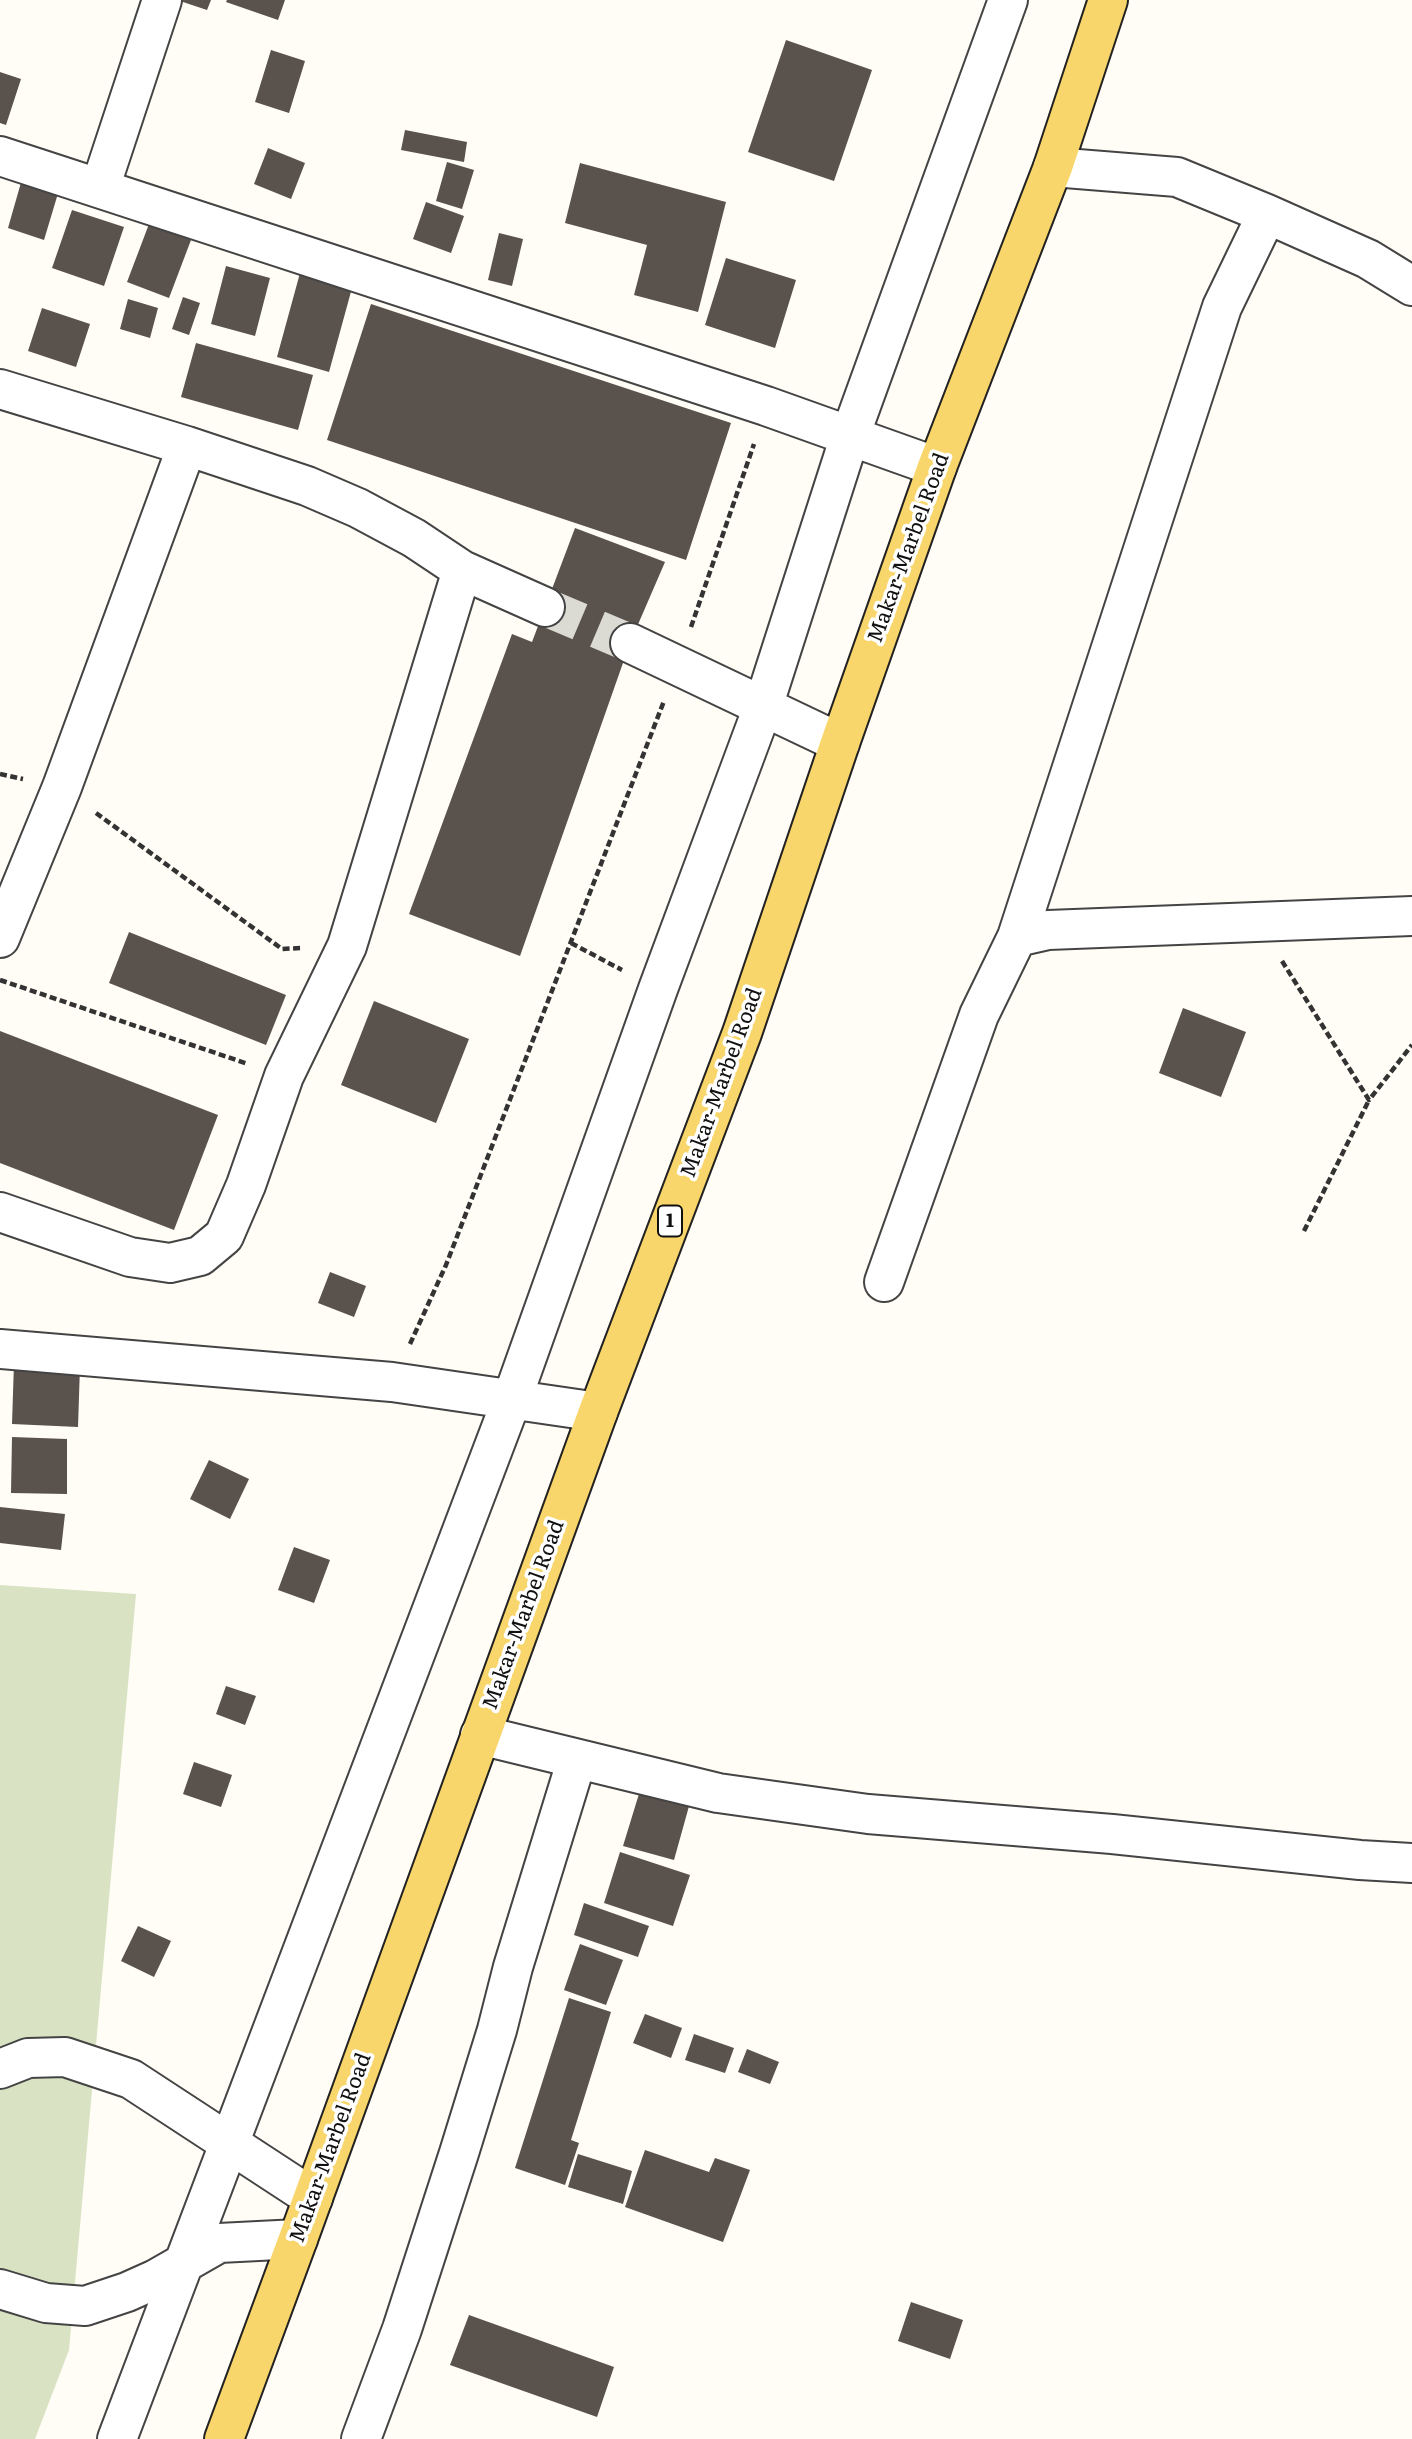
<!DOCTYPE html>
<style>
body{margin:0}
canvas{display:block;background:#fffdf5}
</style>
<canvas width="1412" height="2439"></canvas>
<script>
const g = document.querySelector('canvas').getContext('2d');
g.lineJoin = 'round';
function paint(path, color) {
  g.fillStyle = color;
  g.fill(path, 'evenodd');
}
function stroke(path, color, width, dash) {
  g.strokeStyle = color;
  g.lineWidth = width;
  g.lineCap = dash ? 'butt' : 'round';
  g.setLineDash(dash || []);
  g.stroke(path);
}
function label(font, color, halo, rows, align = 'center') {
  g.font = font + ' Literata,serif';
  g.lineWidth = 7;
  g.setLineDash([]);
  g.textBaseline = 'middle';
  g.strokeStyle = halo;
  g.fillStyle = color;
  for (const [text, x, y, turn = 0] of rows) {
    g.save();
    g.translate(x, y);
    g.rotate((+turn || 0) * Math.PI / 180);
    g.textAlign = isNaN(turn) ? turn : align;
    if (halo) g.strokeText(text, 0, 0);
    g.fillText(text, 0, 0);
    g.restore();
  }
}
const cemetery = new Path2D(`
 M 0,1585 L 136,1594 L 69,2350 L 35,2439 L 0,2439 Z`);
const building = new Path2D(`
 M 177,0 L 211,0 L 207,10 Z
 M 227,0 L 285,0 L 278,20 L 226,2 Z
 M 786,40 L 872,70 L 834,181 L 748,152 Z
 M 271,50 L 305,61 L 289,113 L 255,102 Z
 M 0,72 L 21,79 L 6,125 L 0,123 Z
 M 405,130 L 467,142 L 464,162 L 401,150 Z
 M 268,148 L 305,163 L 291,199 L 254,184 Z
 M 447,162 L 474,170 L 462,209 L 436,201 Z
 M 580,163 L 726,202 L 698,312 L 634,295 L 647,245 L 565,223 Z
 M 22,179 L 59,190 L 44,240 L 8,228 Z
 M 426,202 L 464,216 L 451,253 L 413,239 Z
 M 72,210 L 124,227 L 104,286 L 52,268 Z
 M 149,224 L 191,240 L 169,298 L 127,282 Z
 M 499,233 L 523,239 L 512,286 L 488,280 Z
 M 726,258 L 796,280 L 775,348 L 705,325 Z
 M 226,266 L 270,278 L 255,336 L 211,324 Z
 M 300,273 L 352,288 L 329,372 L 277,357 Z
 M 183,297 L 200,303 L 189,335 L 172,329 Z
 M 128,299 L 158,308 L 150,338 L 120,329 Z
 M 371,304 L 731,423 L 686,560 L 327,440 Z
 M 42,308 L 90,324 L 76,367 L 28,351 Z
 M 196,343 L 313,375 L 298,430 L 181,397 Z
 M 575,528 L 665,562 L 630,643 L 520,956 L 409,914 L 512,634 L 532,642 Z
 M 129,932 L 286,995 L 266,1045 L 109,983 Z
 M 374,1001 L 469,1039 L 436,1123 L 341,1085 Z
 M 1183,1008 L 1246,1032 L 1221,1097 L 1159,1073 Z
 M 0,1031 L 218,1115 L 174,1230 L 0,1163 Z
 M 330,1272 L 366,1286 L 354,1317 L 318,1303 Z
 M 14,1363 L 80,1366 L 78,1427 L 12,1424 Z
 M 12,1437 L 67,1439 L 67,1494 L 11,1493 Z
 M 209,1460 L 249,1479 L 230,1519 L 190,1499 Z
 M 0,1507 L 65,1514 L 61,1550 L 0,1543 Z
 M 294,1547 L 330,1560 L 314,1603 L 278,1590 Z
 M 226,1686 L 256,1696 L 245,1725 L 216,1714 Z
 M 194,1762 L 232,1775 L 221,1807 L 183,1794 Z
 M 642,1784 L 691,1799 L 674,1860 L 623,1846 Z
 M 620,1852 L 690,1875 L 673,1926 L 604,1903 Z
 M 584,1903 L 649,1926 L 638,1957 L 574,1935 Z
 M 138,1926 L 171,1941 L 154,1977 L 121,1961 Z
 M 580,1944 L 623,1960 L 606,2005 L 564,1990 Z
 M 569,1998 L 611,2012 L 571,2140 L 579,2143 L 565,2185 L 515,2168 Z
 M 645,2014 L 682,2028 L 671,2058 L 633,2043 Z
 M 694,2034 L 734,2048 L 725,2073 L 685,2060 Z
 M 747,2049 L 779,2062 L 770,2084 L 738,2072 Z
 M 645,2150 L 709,2172 L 715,2158 L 750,2170 L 723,2242 L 625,2207 Z
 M 578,2154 L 632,2171 L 623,2204 L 568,2187 Z
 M 911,2302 L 963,2320 L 950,2359 L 898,2341 Z
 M 469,2315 L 614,2367 L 597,2417 L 450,2365 Z`);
const minorTunnel = new Path2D(`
 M 545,607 L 630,643`);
const path = new Path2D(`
 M 691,627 L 754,444
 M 0,774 L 23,779
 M 96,813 L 282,949 L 302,948
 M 571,943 L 622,970
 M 1282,961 L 1369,1100 L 1412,1045
 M 0,980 L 248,1064
 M 1304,1231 L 1369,1100
 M 410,1344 L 446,1265 L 664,701`);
const minor = new Path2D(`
 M 0,156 L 766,406 L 937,467
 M 1053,167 L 1177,177 L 1267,214 L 1368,259 L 1412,286
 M 100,188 L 162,0
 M 1267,214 L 1222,307 L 1017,937 L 1048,930 L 1412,916
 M 0,389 L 187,446 L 307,486 L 358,508 L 414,538 L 462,570 L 347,946 L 284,1076 L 246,1185 L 224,1236 L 200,1256 L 170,1263 L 130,1257 L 0,1212
 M 462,570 L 545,607
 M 630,643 L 840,743
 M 0,938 L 62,787 L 187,446
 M 884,1282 L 979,1015 L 1017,937
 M 0,1349 L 392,1382 L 598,1412
 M 480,1735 L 718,1793 L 868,1814 L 1112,1834 L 1360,1860 L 1412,1863
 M 0,2069 L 28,2058 L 65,2057 L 131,2079 L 313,2198
 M 0,2289 L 46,2303 L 85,2306 L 127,2292 L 156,2279 L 219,2243 L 298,2239
 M 117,2439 L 512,1399 L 658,989 L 763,707 L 850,436 L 1008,0
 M 361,2439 L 402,2329 L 459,2153 L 497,2030 L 513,1967 L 577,1759`);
const major = new Path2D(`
 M 224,2439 L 298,2239 L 598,1412 L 742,1033 L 840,743 L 937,467 L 1053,167 L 1108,0`);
const shields = [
 [670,1221,24]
];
const shieldNames = [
 ["1",670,1221]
];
const streetNames = [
 ["Makar-Marbel Road",909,548,-70],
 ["Makar-Marbel Road",722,1083,-70],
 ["Makar-Marbel Road",524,1615,-70],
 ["Makar-Marbel Road",331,2148,-70]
];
paint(cemetery, '#d9e3c4');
paint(building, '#5a524d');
stroke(minorTunnel, '#dbdad3', 38, [38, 19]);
stroke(minor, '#444', 42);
stroke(major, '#222', 42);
stroke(path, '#333', 4.5, [7, 3.5]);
stroke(minor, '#fff', 38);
stroke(major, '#f9d66b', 38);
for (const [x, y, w] of shields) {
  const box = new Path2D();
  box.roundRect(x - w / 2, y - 15.5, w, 31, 5);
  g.fillStyle = '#fff';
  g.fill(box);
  stroke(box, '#111', 2);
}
label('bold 19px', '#111', null, shieldNames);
label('21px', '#111', '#fff', streetNames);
</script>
